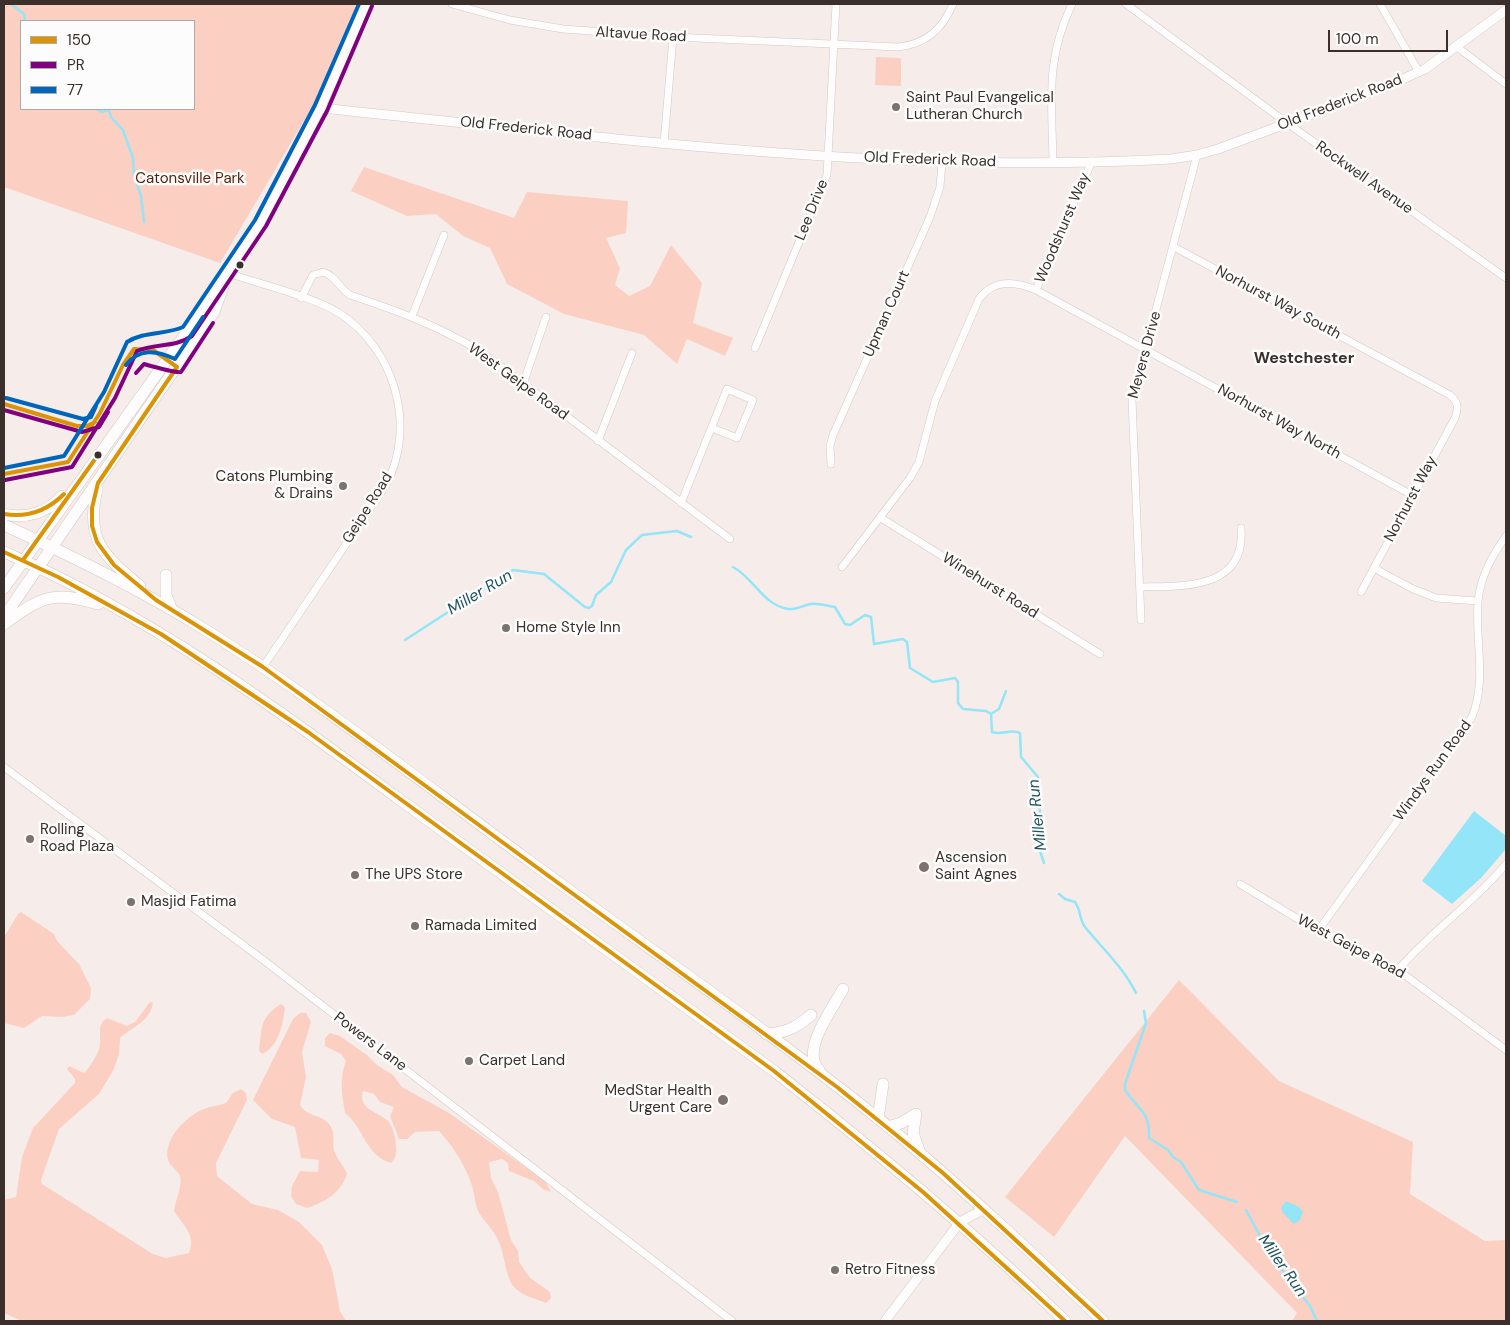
<!DOCTYPE html>
<style>
body{margin:0}
#map{position:relative;width:1510px;height:1325px;overflow:hidden;background:#f6edea;font-family:"DM Sans",sans-serif}
canvas{display:block}
.frame{position:absolute;inset:0;border:5px solid #3a2f2b;pointer-events:none}
.legend{position:absolute;left:20px;top:20px;width:175px;height:90px;box-sizing:border-box;background:#fcfcfc;border:1px solid #aeaaa8;margin:0;padding:6px 9px;list-style:none;font-size:15px;color:#3a2f2b}
.legend li{display:flex;align-items:center;gap:10px;height:25px}
.legend b{width:25px;border:1px solid #aeaaa8}
.scale{position:absolute;left:1328px;top:30px;width:120px;height:22px;box-sizing:border-box;border:2px solid #3a2f2b;border-top:0;padding-left:6px;font-size:15px;line-height:18px;white-space:nowrap;color:#3a2f2b;-webkit-text-stroke:4px #fcfcfc;paint-order:stroke}
</style>
<div id="map">
<canvas width="1510" height="1325"></canvas>
<div class="frame"></div>
<ul class="legend">
<li><b style="height:6px;background:#db9406"></b>150</li>
<li><b style="height:6px;background:#800080"></b>PR</li>
<li><b style="height:6px;background:#0065bd"></b>77</li>
</ul>
<div class="scale">100 m</div>
</div>
<script>
const g = document.querySelector('canvas').getContext('2d');
g.lineJoin = 'round';
function paint(path, color) {
  g.fillStyle = color;
  g.fill(path, 'evenodd');
}
function stroke(path, color, width, dash) {
  g.strokeStyle = color;
  g.lineWidth = width;
  g.lineCap = dash ? 'butt' : 'round';
  g.setLineDash(dash || []);
  g.stroke(path);
}
function label(font, color, halo, rows, align = 'center') {
  g.font = font + ' "DM Sans",sans-serif';
  g.lineWidth = 5;
  g.setLineDash([]);
  g.textBaseline = 'middle';
  g.strokeStyle = halo;
  g.fillStyle = color;
  for (const [text, x, y, turn = 0] of rows) {
    g.save();
    g.translate(x, y);
    g.rotate((+turn || 0) * Math.PI / 180);
    g.textAlign = isNaN(turn) ? turn : align;
    if (halo) g.strokeText(text, 0, 0);
    g.fillText(text, 0, 0);
    g.restore();
  }
}
const green = new Path2D(`
 M 4,4 L 361,4 L 327,82 L 220,263 L 4,187 ZM 21,21 L 194,21 L 194,109 L 21,109 Z
 M 876,57 L 901,58 L 901,86 L 875,85 Z
 M 364,167 L 514,218 L 527,192 L 628,201 L 626,233 L 606,238 L 620,268 L 615,285 L 629,296 L 650,286 L 671,245 L 702,283 L 693,323 L 733,338 L 725,356 L 687,339 L 677,364 L 644,335 L 564,314 L 507,284 L 490,248 L 463,236 L 436,214 L 407,216 L 351,191 Z
 M 21,912 L 54,934 L 57,941 L 79,964 L 91,988 L 90,999 L 74,1015 L 62,1017 L 42,1016 L 24,1028 L 4,1023 L 4,937 L 18,914 Z
 M 1179,980 L 1279,1081 L 1413,1142 L 1410,1194 L 1485,1241 L 1506,1240 L 1506,1321 L 1292,1321 L 1297,1313 L 1125,1136 L 1054,1237 L 1005,1197 Z
 M 150,1002 L 153,1003 C 150,1022 132,1027 120,1038 L 119,1054 L 114,1069 L 99,1094 L 59,1129 L 41,1180 L 42,1184 L 153,1254 L 166,1258 L 189,1253 C 196,1234 183,1226 174,1211 C 175,1201 183,1185 180,1176 C 177,1170 170,1166 168,1160 C 163,1139 186,1116 204,1109 C 211,1106 219,1106 226,1103 L 233,1093 L 241,1089 L 246,1093 L 247,1100 L 216,1163 L 217,1176 L 252,1204 L 278,1210 L 299,1222 L 322,1245 L 332,1269 L 340,1311 L 346,1321 L 22,1321 L 4,1313 L 4,1200 L 16,1197 L 22,1157 L 33,1128 L 75,1083 L 75,1079 L 67,1069 L 69,1066 L 84,1073 C 88,1070 98,1054 99,1049 C 103,1038 95,1025 107,1018 L 127,1026 L 135,1022 Z
 M 281,1004 L 285,1007 C 283,1023 279,1047 262,1054 L 259,1051 C 262,1028 259,1018 281,1004 Z
 M 300,1013 L 306,1013 L 311,1022 L 302,1052 L 306,1077 L 300,1105 C 307,1117 321,1114 329,1124 C 336,1132 332,1140 334,1150 C 336,1158 344,1166 347,1174 C 341,1193 325,1202 307,1208 L 296,1204 L 291,1196 L 292,1186 L 300,1171 L 318,1172 L 319,1160 L 301,1158 L 295,1127 L 272,1119 L 253,1100 L 293,1019 Z
 M 330,1033 L 340,1036 L 368,1056 L 377,1065 L 393,1075 L 402,1087 L 449,1113 L 545,1181 L 551,1192 L 544,1190 L 534,1181 L 509,1171 L 508,1163 L 502,1159 L 489,1162 L 491,1178 L 498,1192 L 511,1240 L 518,1251 L 519,1262 L 530,1278 L 550,1292 L 551,1298 L 546,1303 C 536,1299 523,1296 515,1288 C 506,1280 505,1257 500,1245 C 496,1232 486,1224 479,1213 C 474,1203 475,1193 471,1183 C 464,1163 453,1147 439,1131 L 415,1132 L 407,1139 L 399,1139 L 390,1116 L 394,1107 L 380,1102 L 374,1094 L 363,1091 C 358,1109 376,1111 387,1120 C 394,1127 395,1137 396,1145 C 397,1153 396,1158 391,1163 C 365,1155 364,1128 345,1113 C 342,1095 339,1078 346,1061 L 341,1054 L 325,1046 L 325,1038 Z`);
const water = new Path2D(`
 M 1474,811 L 1506,836 L 1506,849 L 1481,878 L 1452,904 L 1422,881 Z
 M 1286,1201 L 1299,1207 L 1303,1212 L 1300,1220 L 1294,1224 L 1283,1213 L 1281,1208 Z`);
const stream = new Path2D(`
 M 11,4 L 24,14 L 25,21
 M 96,109 L 102,112 L 109,110 L 111,117 L 123,130 L 133,158 L 134,175 L 141,196 L 144,222
 M 733,567 C 754,578 763,605 788,609 C 796,610 804,605 811,604 C 819,603 827,606 835,607 L 845,624 L 850,625 L 865,615 L 871,617 L 874,644 L 903,639 L 907,642 L 910,668 L 933,682 L 955,678 L 958,682 L 958,703 L 963,709 L 986,711 L 991,714 L 992,732 C 1001,736 1011,728 1020,733 L 1021,757 L 1038,777 L 1040,813 L 1039,848 L 1044,863
 M 405,640 L 513,570 L 544,574 L 585,607 L 589,608 L 592,606 L 596,595 L 611,582 L 626,550 L 642,535 L 677,531 L 691,537
 M 991,714 L 999,709 L 1006,691
 M 1059,894 L 1065,899 L 1075,902 C 1081,910 1079,919 1085,927 C 1103,949 1123,967 1136,993
 M 1144,1011 L 1146,1023 L 1125,1084 L 1125,1090 C 1139,1111 1150,1111 1149,1138 L 1168,1150 L 1173,1157 L 1181,1162 L 1199,1190 L 1237,1202
 M 1246,1210 L 1271,1256 L 1310,1306 L 1317,1321`);
const minor = new Path2D(`
 M 452,4 L 510,20 L 563,29 L 673,37 L 898,47 C 926,44 942,30 953,4
 M 1126,4 L 1287,123 L 1506,278
 M 1380,4 L 1419,72
 M 1457,47 L 1506,84
 M 664,143 L 673,37
 M 1092,161 L 1036,290 L 1412,495
 M 1053,162 C 1052,102 1045,60 1072,4
 M 1174,247 L 1450,395 C 1458,402 1459,407 1455,418 L 1361,592
 M 228,273 C 259,284 314,297 339,313 C 395,349 417,426 386,485 L 263,667
 M 301,298 L 313,275 L 323,272 C 336,276 339,288 350,295 C 398,311 436,325 480,351 L 730,539
 M 412,316 L 444,235
 M 755,348 L 827,175 L 836,4
 M 523,384 L 546,317
 M 598,441 L 632,353
 M 831,464 L 830,446 L 833,435 L 930,217 L 940,187 L 942,162
 M 681,503 L 727,389 L 753,400 L 737,438 L 712,428
 M 881,518 L 1100,654
 M 842,567 L 910,478 L 919,462 L 935,401 L 979,299 C 994,279 1015,281 1036,290
 M 1374,568 L 1411,588 L 1436,598 L 1478,601
 M 1141,587 C 1183,586 1246,590 1241,528
 M 1141,620 L 1132,400 L 1197,155
 M 4,767 L 262,959 L 732,1321
 M 1240,884 L 1318,931 L 1398,970 L 1506,1050
 M 1318,931 L 1472,717 C 1487,680 1475,641 1478,602 C 1480,577 1492,556 1506,536
 M 1398,970 C 1431,931 1474,903 1506,864`);
const tertiary = new Path2D(`
 M 321,108 C 603,137 887,175 1171,159 L 1197,155 L 1218,149 L 1385,87 L 1425,69 L 1506,10
 M 885,1321 L 960,1222 L 984,1209`);
const primary = new Path2D(`
 M 97,489 C 85,540 103,555 140,586
 M 4,514 C 26,519 47,513 62,496
 M 4,525 C 72,556 140,589 204,629 C 318,700 424,784 532,863 C 652,951 775,1035 890,1128 C 964,1189 1034,1255 1103,1321
 M 4,552 C 150,615 276,708 403,802 C 526,892 650,981 774,1071 C 875,1150 973,1231 1065,1321
 M 166,575 L 166,595 L 172,610
 M 4,588 L 187,332 C 210,294 237,261 259,224 C 300,153 333,79 366,4
 M 4,617 L 201,331 L 214,312 L 224,284
 M 4,624 C 41,597 53,590 98,604
 M 766,1034 C 785,1033 796,1028 811,1015
 M 819,1070 C 800,1051 833,1008 843,989
 M 916,1114 L 913,1133 L 920,1153
 M 878,1119 L 883,1084
 M 888,1127 L 901,1123 L 916,1114`);
const bus1 = new Path2D(`
 M 177,367 L 98,483 L 92,508 L 92,526 L 97,542 L 114,565 L 156,600 L 263,667 L 837,1087 L 943,1173 L 1103,1321
 M 4,404 L 77,426 L 87,426 L 95,422
 M 4,474 L 68,462 L 100,413 L 123,365 L 134,349 L 153,350 L 177,367
 M 4,514 C 28,518 47,511 64,494
 M 4,552 L 58,577 L 161,634 L 308,732 L 774,1071 L 923,1192 L 1065,1321
 M 23,560 L 98,455`);
const bus2 = new Path2D(`
 M 136,373 L 144,364 C 151,366 177,373 181,372 L 213,323
 M 4,410 L 82,432 L 99,427 L 108,412
 M 5,480 L 72,467 L 115,398 L 137,351 C 155,343 175,348 192,336 L 266,226 L 327,111 L 372,6`);
const bus3 = new Path2D(`
 M 126,365 C 139,348 156,350 175,359 L 203,317
 M 6,398 L 83,419 L 91,417 L 96,406
 M 4,468 L 64,456 L 104,392 L 127,342 C 144,331 165,335 183,327 L 255,220 L 315,105 L 359,4`);
const markers = [
 [896,107,5,"#7c726e"],
 [240,265,4.5,"#3a2f2b"],
 [98,455,4.5,"#3a2f2b"],
 [343,486,5,"#7c726e"],
 [506,628,5,"#7c726e"],
 [30,839,5,"#7c726e"],
 [924,867,6,"#7c726e"],
 [355,875,5,"#7c726e"],
 [131,902,5,"#7c726e"],
 [415,926,5,"#7c726e"],
 [469,1061,5,"#7c726e"],
 [723,1100,6,"#7c726e"],
 [835,1270,5,"#7c726e"]
];
const streetNames = [
 ["Altavue Road",641,35,3],
 ["Old Frederick Road",1340,103,-21],
 ["Old Frederick Road",526,129,6],
 ["Old Frederick Road",930,160,2],
 ["Rockwell Avenue",1364,178,35],
 ["Lee Drive",812,210,-68],
 ["Woodshurst Way",1063,228,-67],
 ["Norhurst Way South",1278,303,28],
 ["Upman Court",887,314,-66],
 ["Meyers Drive",1145,355,-75],
 ["West Geipe Road",518,382,36],
 ["Norhurst Way North",1279,422,29],
 ["Norhurst Way",1411,499,-62],
 ["Geipe Road",368,508,-58],
 ["Winehurst Road",990,586,32],
 ["Windys Run Road",1433,771,-54],
 ["West Geipe Road",1351,947,28],
 ["Powers Lane",370,1042,37]
];
const poiNames = [
 ["Saint Paul Evangelical",906,98],
 ["Lutheran Church",906,115],
 ["Catons Plumbing",333,477,"right"],
 ["& Drains",333,494,"right"],
 ["Home Style Inn",516,628],
 ["Rolling",40,830],
 ["Road Plaza",40,847],
 ["Ascension",935,858],
 ["Saint Agnes",935,875],
 ["The UPS Store",365,875],
 ["Masjid Fatima",141,902],
 ["Ramada Limited",425,926],
 ["Carpet Land",479,1061],
 ["MedStar Health",712,1091,"right"],
 ["Urgent Care",712,1108,"right"],
 ["Retro Fitness",845,1270]
];
const parkNames = [
 ["Catonsville Park",190,179]
];
const neighbourhoodNames = [
 ["Westchester",1304,359]
];
const waterNames = [
 ["Miller Run",480,593,-31],
 ["Miller Run",1038,815,-96],
 ["Miller Run",1282,1266,55]
];
paint(green, '#fbd0c2');
paint(water, '#93e5f7');
stroke(stream, '#93e5f7', 2.5);
stroke(minor, '#d2c9c5', 8);
stroke(tertiary, '#d2c9c5', 10);
stroke(primary, '#d2c9c5', 12);
stroke(minor, '#fefcfc', 7);
stroke(tertiary, '#fefcfc', 9);
stroke(primary, '#fefcfc', 11);
stroke(bus1, '#db9406', 4);
stroke(bus2, '#800080', 4);
stroke(bus3, '#0065bd', 4);
for (const [x, y, r, color] of markers) {
  const dot = new Path2D();
  dot.arc(x, y, r, 0, 2 * Math.PI);
  g.fillStyle = color;
  g.fill(dot);
  stroke(dot, '#fcfcfc', 2);
}
label('15px', '#3a2f2b', '#fcfcfc', streetNames);
label('15px', '#3a2f2b', '#fcfcfc', poiNames, 'left');
label('15px', '#551f09', '#fcfcfc', parkNames);
label('bold 16px', '#3a2f2b', '#fcfcfc', neighbourhoodNames);
label('italic 16px', '#1f535e', '#fcfcfc', waterNames);
</script>
